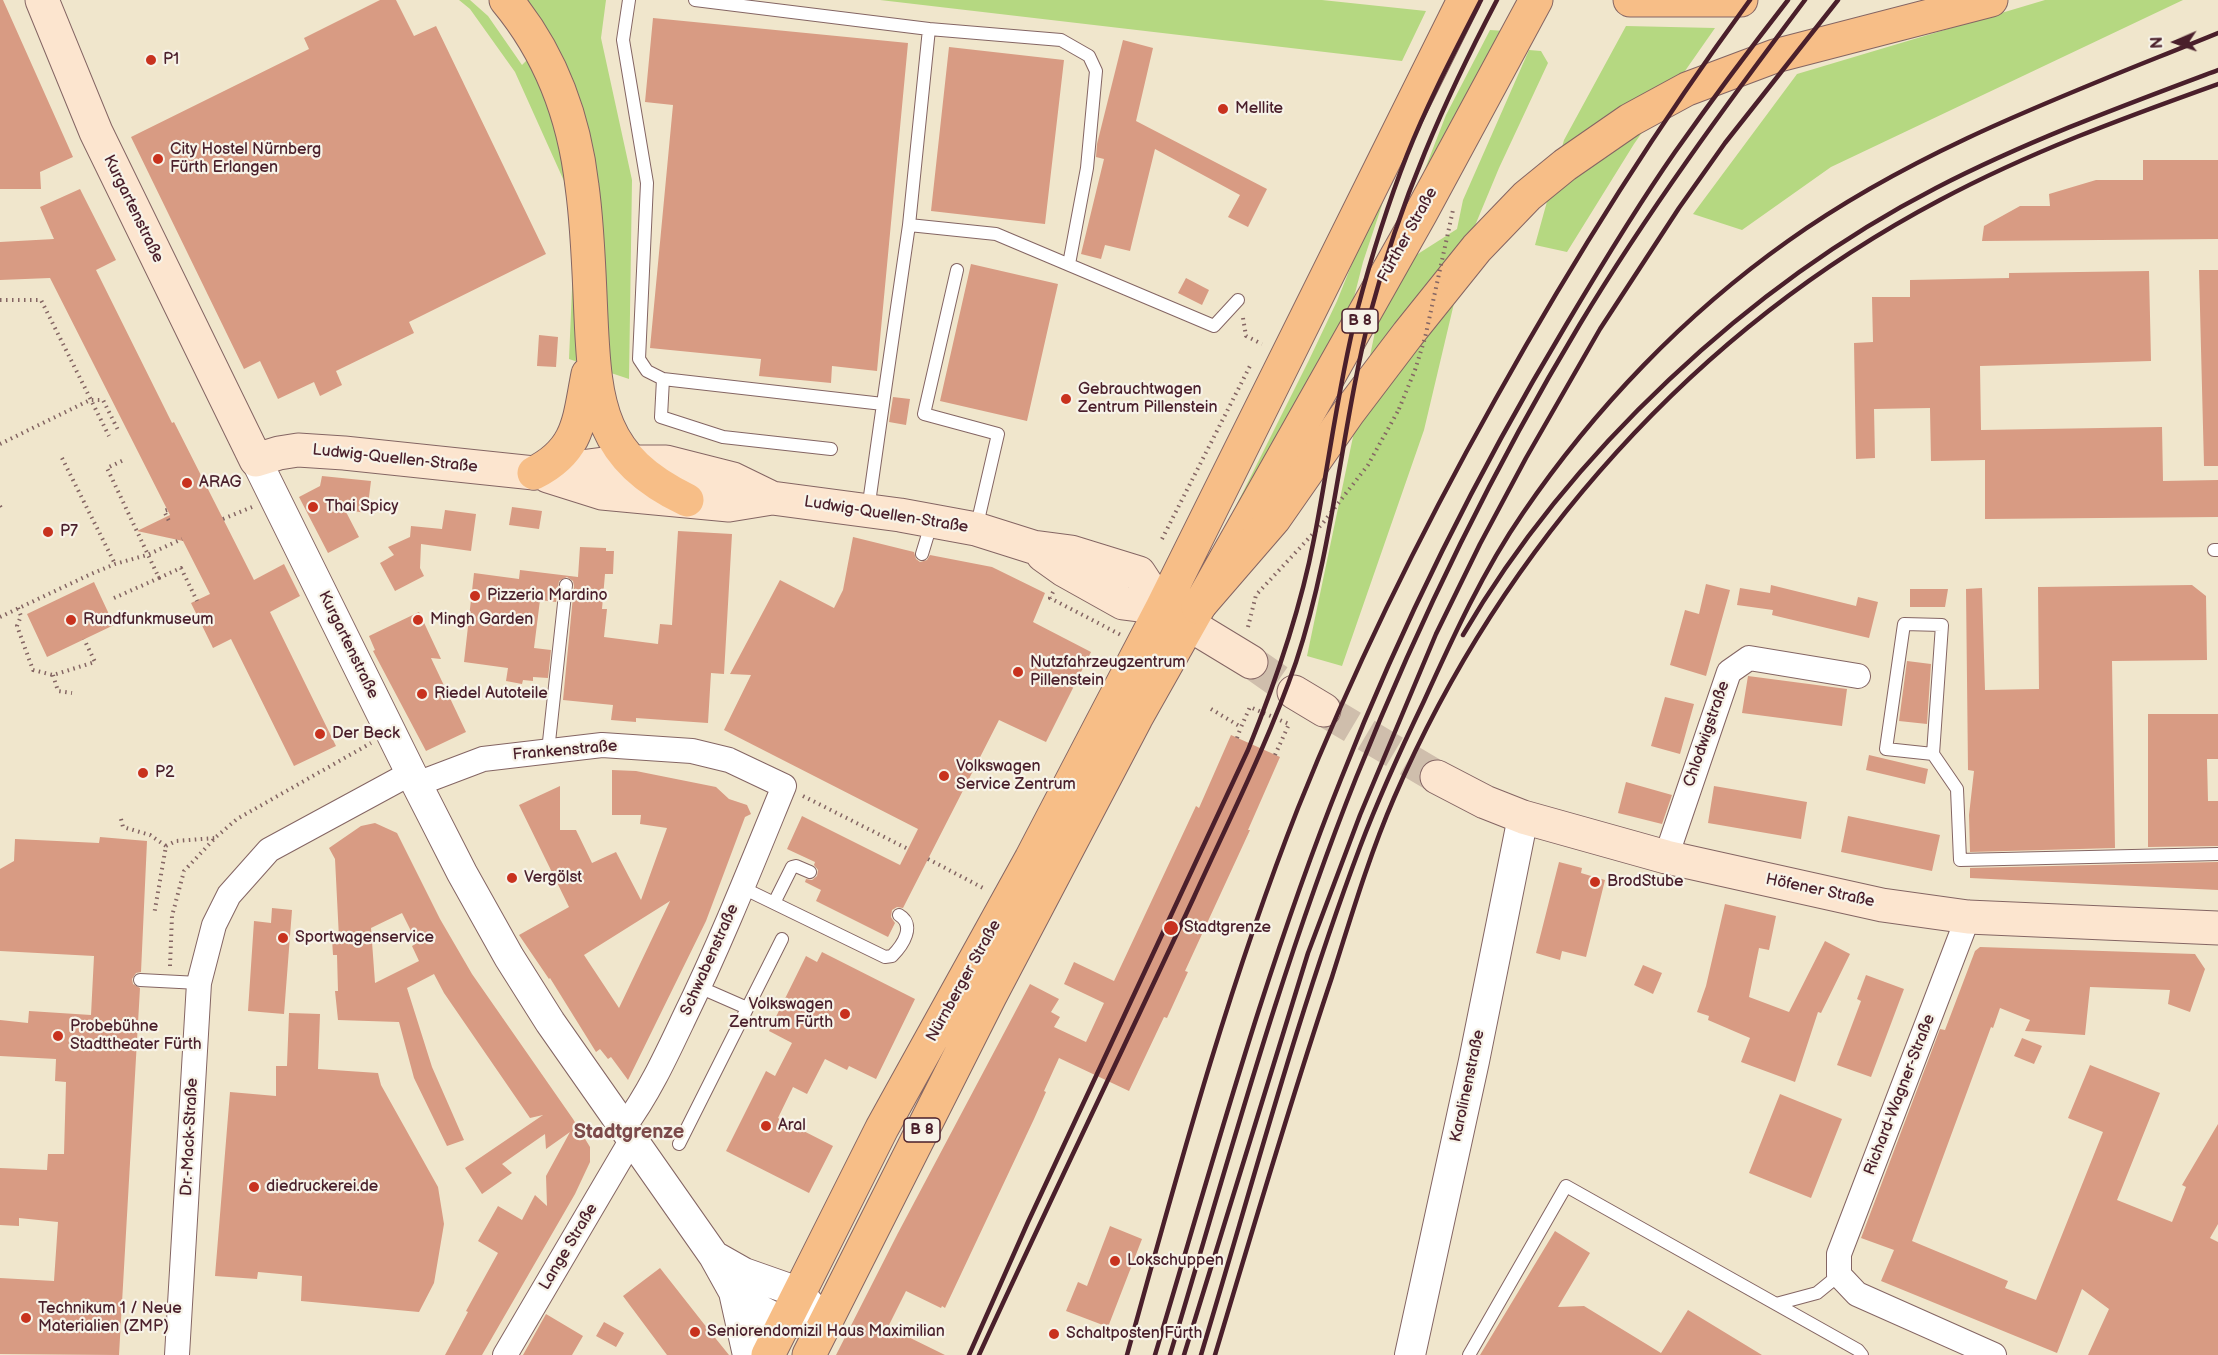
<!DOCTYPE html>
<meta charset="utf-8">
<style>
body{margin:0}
#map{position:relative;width:2218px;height:1355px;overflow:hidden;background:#f0e6cc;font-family:"Balsamiq Sans",sans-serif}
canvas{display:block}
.north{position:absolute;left:2146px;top:12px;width:60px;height:60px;-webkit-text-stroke:4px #f7f3e8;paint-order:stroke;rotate:268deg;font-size:16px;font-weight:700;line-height:24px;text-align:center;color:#4a1f2b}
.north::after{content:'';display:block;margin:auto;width:21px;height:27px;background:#4a1f2b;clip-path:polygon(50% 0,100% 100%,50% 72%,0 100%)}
</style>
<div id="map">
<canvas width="2218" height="1355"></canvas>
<div class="north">N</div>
</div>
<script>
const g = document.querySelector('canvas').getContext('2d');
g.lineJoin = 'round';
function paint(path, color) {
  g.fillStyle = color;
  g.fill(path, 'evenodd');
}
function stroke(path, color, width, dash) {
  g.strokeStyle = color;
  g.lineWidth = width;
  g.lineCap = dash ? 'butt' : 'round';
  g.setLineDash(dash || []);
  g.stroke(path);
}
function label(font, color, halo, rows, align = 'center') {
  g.font = font + ' "Balsamiq Sans",sans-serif';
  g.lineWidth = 4.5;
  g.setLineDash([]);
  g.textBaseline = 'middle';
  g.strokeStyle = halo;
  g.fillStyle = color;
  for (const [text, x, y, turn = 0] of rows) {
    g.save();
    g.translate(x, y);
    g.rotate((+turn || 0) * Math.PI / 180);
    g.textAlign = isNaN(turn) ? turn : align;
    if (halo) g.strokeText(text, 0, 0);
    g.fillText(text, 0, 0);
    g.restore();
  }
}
const green = new Path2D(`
 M 459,0 L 470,0 L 488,16 L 522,65 L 547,40 L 521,0 L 606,0 L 601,38 L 632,180 L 629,379 L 569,359 L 574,243 L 564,181 L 515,72 L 470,9 Z
 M 880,0 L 1322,0 L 1426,11 L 1402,61 Z
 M 2045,0 L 2183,0 L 1831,167 L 1742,230 L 1693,214 L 1797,74 Z
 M 1626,26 L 1715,28 L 1634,144 L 1567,252 L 1535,245 L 1564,140 Z
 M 1490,30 L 1505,31 L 1404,223 L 1446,115 Z
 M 1529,50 L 1541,51 L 1548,63 L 1499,168 L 1469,240 L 1424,430 L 1342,666 L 1307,656 L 1380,308 L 1410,259 L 1457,229 L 1463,200 Z
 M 1390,181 L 1363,262 L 1347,325 L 1203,572 L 1309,360 L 1337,301 L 1370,219 Z`);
const building = new Path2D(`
 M 0,0 L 3,0 L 73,157 L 40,172 L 41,189 L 0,189 Z
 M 380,0 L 396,0 L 414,36 L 436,26 L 546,254 L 409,322 L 414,333 L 336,371 L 342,385 L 320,396 L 314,382 L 278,399 L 260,361 L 244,369 L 131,137 L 309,49 L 304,38 Z
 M 653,18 L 908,43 L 877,371 L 832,366 L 831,383 L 759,376 L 761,359 L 650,348 L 673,105 L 645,102 Z
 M 1123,40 L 1153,48 L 1136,121 L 1267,189 L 1248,227 L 1228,217 L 1240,195 L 1155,149 L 1130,251 L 1105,245 L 1101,259 L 1081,254 L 1104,159 L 1096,157 L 1097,144 Z
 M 949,47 L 1064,60 L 1045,224 L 931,211 Z
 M 2143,160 L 2218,160 L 2218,239 L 1982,241 L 1984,226 L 2020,206 L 2050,206 L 2049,194 L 2096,180 L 2143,180 Z
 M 80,189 L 116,260 L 96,270 L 172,423 L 174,422 L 254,580 L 284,564 L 300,596 L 270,612 L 336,746 L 294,766 L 231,639 L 213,648 L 191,603 L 210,594 L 183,541 L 137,531 L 170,515 L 50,278 L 0,280 L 0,242 L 54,239 L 40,207 Z
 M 971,264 L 1058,284 L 1027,421 L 940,401 Z
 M 2199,270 L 2218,270 L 2218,466 L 2204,466 Z
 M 2149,271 L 2151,361 L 1980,366 L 1981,430 L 2162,427 L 2163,481 L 2218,480 L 2218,517 L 1985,519 L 1985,460 L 1931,461 L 1930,408 L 1874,409 L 1875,458 L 1856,459 L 1854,343 L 1873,342 L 1872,297 L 1910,297 L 1910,280 L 2009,278 L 2009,273 Z
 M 1186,278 L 1209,290 L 1202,305 L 1178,293 Z
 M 539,335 L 558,337 L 556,367 L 537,366 Z
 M 893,397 L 910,399 L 906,425 L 889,422 Z
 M 322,476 L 371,481 L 367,513 L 345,510 L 359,537 L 328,553 L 299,497 L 320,486 Z
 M 512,507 L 542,511 L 539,529 L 509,525 Z
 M 445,510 L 476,514 L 471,551 L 421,544 L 420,568 L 424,576 L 395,591 L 380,563 L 394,555 L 388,547 L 410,537 L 411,526 L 442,529 Z
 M 678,531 L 732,534 L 724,674 L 711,673 L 708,723 L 636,718 L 636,722 L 611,720 L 613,705 L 563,700 L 574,586 L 573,581 L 567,577 L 559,581 L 556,602 L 540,600 L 534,648 L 551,650 L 548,678 L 533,677 L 533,681 L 523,680 L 522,684 L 506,681 L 508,668 L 464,662 L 474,573 L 519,579 L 520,570 L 578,577 L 580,547 L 606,548 L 606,551 L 614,551 L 613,574 L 605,574 L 602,609 L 607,609 L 604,637 L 658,644 L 660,624 L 672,625 Z
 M 853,537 L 914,552 L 916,559 L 920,562 L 927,560 L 930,555 L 992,567 L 1045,593 L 1033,622 L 1091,652 L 1046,742 L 999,720 L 903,908 L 897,907 L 892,910 L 891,917 L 895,923 L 888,937 L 816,901 L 821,890 L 805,882 L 806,879 L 812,880 L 817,876 L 818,870 L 814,865 L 815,862 L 787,849 L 802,816 L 900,865 L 918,829 L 724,730 L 751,675 L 730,674 L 780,580 L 834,608 L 843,590 Z
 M 94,582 L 114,625 L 47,657 L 27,614 Z
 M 1706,584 L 1730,590 L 1706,676 L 1670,665 L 1685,610 L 1699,614 Z
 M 1771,585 L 1856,606 L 1858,597 L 1878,602 L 1869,638 L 1772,615 L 1773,610 L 1737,605 L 1740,588 L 1770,593 Z
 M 2192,585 L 2206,596 L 2207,660 L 2112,661 L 2115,848 L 1970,852 L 1969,815 L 1974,771 L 1968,770 L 1966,589 L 1982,588 L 1985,690 L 2039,689 L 2038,587 Z
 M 1910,589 L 1948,589 L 1945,607 L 1910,607 Z
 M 419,612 L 441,659 L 431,658 L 466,732 L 426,751 L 373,651 L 375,650 L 369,636 Z
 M 1907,661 L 1931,664 L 1927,724 L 1899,721 Z
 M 1748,676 L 1847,689 L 1842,726 L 1742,713 Z
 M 1665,697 L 1694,704 L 1680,754 L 1651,746 Z
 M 2148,714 L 2218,714 L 2218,759 L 2207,759 L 2208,801 L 2218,801 L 2218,846 L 2148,847 Z
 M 1231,735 L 1280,757 L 1248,830 L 1250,830 L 1185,971 L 1188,972 L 1167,1018 L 1164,1017 L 1129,1091 L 1059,1058 L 1044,1091 L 1046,1092 L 1034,1119 L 945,1308 L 942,1306 L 941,1308 L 906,1291 L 888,1327 L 945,1355 L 836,1355 L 898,1233 L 1030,984 L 1059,999 L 1051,1012 L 1060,1017 L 1054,1027 L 1086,1042 L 1104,1003 L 1064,984 L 1074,962 L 1114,981 L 1196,806 L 1199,808 Z
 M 1869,755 L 1928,769 L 1925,784 L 1866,770 Z
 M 612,770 L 636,771 L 716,787 L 729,799 L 747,805 L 751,814 L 745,817 L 706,921 L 628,1080 L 611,1057 L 608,1059 L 600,1049 L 596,1052 L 550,978 L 549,979 L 519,935 L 569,907 L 519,805 L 560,786 L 560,830 L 576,830 L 592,863 L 616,852 L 641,900 L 667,828 L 640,824 L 641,815 L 612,815 ZM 670,901 L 619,1008 L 584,955 Z
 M 1626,782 L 1672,795 L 1662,824 L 1618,813 Z
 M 1714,786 L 1807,802 L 1801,839 L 1708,823 Z
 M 1848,816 L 1940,835 L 1932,871 L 1841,852 Z
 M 375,823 L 397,833 L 440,919 L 472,974 L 573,1119 L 590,1147 L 590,1162 L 575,1194 L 482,1355 L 445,1355 L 468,1312 L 466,1311 L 498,1253 L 478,1241 L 498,1206 L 522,1220 L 535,1195 L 547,1206 L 546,1176 L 570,1132 L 546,1149 L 545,1134 L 502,1164 L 512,1173 L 482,1194 L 465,1168 L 543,1115 L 530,1118 L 444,993 L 434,974 L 407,988 L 432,1067 L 464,1140 L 447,1146 L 414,1078 L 399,1022 L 338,1020 L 335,991 L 338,991 L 337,955 L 333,955 L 332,939 L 339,938 L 335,859 L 329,848 L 361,826 ZM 402,913 L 417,943 L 412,946 L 419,961 L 375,983 L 371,928 Z
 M 100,837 L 147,841 L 141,972 L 136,973 L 132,979 L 133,984 L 140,988 L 119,1355 L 0,1354 L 0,1278 L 54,1281 L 58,1222 L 19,1218 L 19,1226 L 0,1225 L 0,1168 L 47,1170 L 48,1154 L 64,1154 L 66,1082 L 55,1081 L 56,1059 L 0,1056 L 0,1020 L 28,1023 L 29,1011 L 91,1015 L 94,956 L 0,951 L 0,869 L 14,861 L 15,839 L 99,843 Z
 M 1559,862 L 1582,868 L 1581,873 L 1605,880 L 1586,957 L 1562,951 L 1560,960 L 1536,953 Z
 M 2218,862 L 2218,890 L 1970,878 L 1970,868 Z
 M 1725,904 L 1776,916 L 1769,950 L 1759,948 L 1749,997 L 1789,1012 L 1825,941 L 1850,954 L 1821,1013 L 1818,1012 L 1795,1082 L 1741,1062 L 1750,1038 L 1708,1020 L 1709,1016 L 1697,1012 L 1706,986 Z
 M 272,908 L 292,910 L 284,1014 L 248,1011 L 254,921 L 271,923 Z
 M 1980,947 L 2195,954 L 2205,969 L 2190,1012 L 2168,1004 L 2170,990 L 2090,987 L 2085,1035 L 2025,1031 L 2030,1020 L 2000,1008 L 1993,1028 L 1991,1027 L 1912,1241 L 2008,1281 L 2005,1288 L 2036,1300 L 2103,1132 L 2068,1118 L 2090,1065 L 2160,1093 L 2117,1200 L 2172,1222 L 2186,1187 L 2182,1185 L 2218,1124 L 2218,1224 L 2210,1238 L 2218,1242 L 2218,1355 L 2088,1355 L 2109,1309 L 2082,1289 L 2057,1353 L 1881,1281 L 1894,1250 L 1861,1238 L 1940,1029 L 1945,1030 L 1975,951 Z
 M 822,952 L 915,999 L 876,1079 L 849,1066 L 847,1070 L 825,1059 L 807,1094 L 793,1087 L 778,1118 L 833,1146 L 809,1193 L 726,1151 L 766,1071 L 775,1076 L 792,1043 L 769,1031 L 806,956 L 817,962 Z
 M 1643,965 L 1662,973 L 1653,994 L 1634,985 Z
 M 1866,975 L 1904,989 L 1871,1077 L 1837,1065 L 1861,1001 L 1857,999 Z
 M 289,1013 L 320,1014 L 318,1069 L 378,1073 L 381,1085 L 438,1187 L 444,1224 L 434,1283 L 419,1312 L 301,1301 L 302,1276 L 258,1272 L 257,1279 L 215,1276 L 230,1092 L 276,1096 L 276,1066 L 287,1066 Z
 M 2022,1038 L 2042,1046 L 2034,1064 L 2014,1056 Z
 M 1780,1094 L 1842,1119 L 1811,1198 L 1749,1173 Z
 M 1110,1226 L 1142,1239 L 1108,1327 L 1066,1311 L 1078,1282 L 1087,1286 Z
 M 1555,1231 L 1590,1253 L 1558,1307 L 1584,1306 L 1661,1353 L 1688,1310 L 1762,1355 L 1480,1355 Z
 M 660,1268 L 704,1324 L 729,1355 L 667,1355 L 623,1296 Z
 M 546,1314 L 583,1336 L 572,1355 L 523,1355 Z
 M 604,1322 L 624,1333 L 616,1347 L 596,1336 Z`);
const secondaryTunnel = new Path2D(`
 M 1251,662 L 1294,692
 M 1324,710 L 1437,777`);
const path = new Path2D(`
 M 0,300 L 41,300 L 109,436
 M 1243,318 L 1246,336 L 1262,344
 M 0,444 L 90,400 L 103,400 L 119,432
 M 62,458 L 115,564
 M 0,506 L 1,508
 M 167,510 L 164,511 L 170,523
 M 223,519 L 252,507
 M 1162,539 L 1251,364
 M 159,578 L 181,568 L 197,601
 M 1053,592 L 1050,598 L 1121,635
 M 114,598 L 159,578 L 107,468 L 126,459
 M 18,608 L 21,616 L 17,626 L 33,670 L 53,675 L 95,662 L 84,639
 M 0,617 L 91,574 L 115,564 L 147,555 L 182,539
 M 1248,627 L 1256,595 L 1323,523 L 1368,465 L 1399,409
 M 53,675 L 58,691 L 72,693
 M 1211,709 L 1241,727 L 1250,707 L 1289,724 L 1275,755
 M 1237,738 L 1241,727
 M 803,796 L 908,849
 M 121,819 L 123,827 L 150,835 L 166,846 L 154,915
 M 166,846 L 176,841 L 215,838
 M 928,859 L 985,889
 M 170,966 L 172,916 L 184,871 L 216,837 L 237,819 L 371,743`);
const service = new Path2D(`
 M 629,0 L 623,40 L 647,183 L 639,359 L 647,371 L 663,379
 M 695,0 L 929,29 L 909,225 L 883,404
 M 929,29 L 1061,40 L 1089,56 L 1096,71 L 1087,168 L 1069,264
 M 909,225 L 996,234 L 1214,326 L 1238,300
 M 957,270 L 924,414 L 998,434 L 976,529
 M 831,449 L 723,437 L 661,417 L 663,379 L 883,404 L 868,510
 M 2214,550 L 2218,550
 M 922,554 L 932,521
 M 548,751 L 566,585
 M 1933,754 L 1886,749 L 1904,624 L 1942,625 L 1933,754 L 1957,789 L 1960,860 L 2218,854
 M 743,888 L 885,957 L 892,956 C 903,945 916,925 899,915
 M 774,903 L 792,867 L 796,866 L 810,872
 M 140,980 L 199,983
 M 699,987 L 747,1008
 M 679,1144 L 782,939
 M 1776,1304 L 1817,1293 L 1839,1275
 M 1469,1355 L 1566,1186 L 1858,1350 L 1862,1355`);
const minor = new Path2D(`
 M 417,784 L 483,759 L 602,745 L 692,751 L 729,760 L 784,786 C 752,864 721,942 684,1018 C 666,1056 649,1093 624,1127
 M 1666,857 L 1729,672 L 1749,658 L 1858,676
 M 1968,917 L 1839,1254 L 1839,1275 L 1857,1294 L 1994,1355
 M 177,1355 L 199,983 L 214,925 L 229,895 L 269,850 L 411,773
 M 505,1355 L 632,1139`);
const tertiary = new Path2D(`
 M 256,460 L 411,773 L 462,873 L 509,957 L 550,1022 L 714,1256 L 734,1292 L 752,1306 L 783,1322 L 824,1323
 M 714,1256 L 744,1273 L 798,1292 L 815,1311
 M 734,1292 L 748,1355
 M 1410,1355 L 1474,1061 L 1523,817`);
const secondary = new Path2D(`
 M 42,0 L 96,132 L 256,460 L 279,453 L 298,450 L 344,453 L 534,473 L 619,462 L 666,462 L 733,479 L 772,498
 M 548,476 L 602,493 L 729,505 L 772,498 L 900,515 L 976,529 L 1033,547 L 1071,552 L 1139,573 L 1162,608 L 1251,662
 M 1043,555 L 1064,570 L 1123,603 L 1162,608
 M 1294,692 L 1324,710
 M 1437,777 L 1485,802 L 1523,817 L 1666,857 L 1882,905 L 1968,917 L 2218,928`);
const primary = new Path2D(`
 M 768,1355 L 882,1128 L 1031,859 L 1162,608 L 1464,0
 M 809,1355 L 990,996 L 1136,718 L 1421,213 L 1536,0`);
const trunk = new Path2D(`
 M 1630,0 L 1741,0
 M 1198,607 L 1274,519 L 1348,413 L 1408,334 L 1477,248 L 1527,196 L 1565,165 L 1630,120 L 1687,89 L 1775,56 L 1991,0`);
const motorway = new Path2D(`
 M 506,0 C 551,54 574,116 582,186 C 588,229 589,274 591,317 C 595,406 600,458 687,500
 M 534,473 C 580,450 579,419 588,374`);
const rail = new Path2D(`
 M 1463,635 C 1568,454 1750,284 1936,188 C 2027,141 2122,106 2218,70
 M 969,1355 L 1028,1222 L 1248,750 C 1276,681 1300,612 1314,539 C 1329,463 1338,386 1357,311 C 1371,258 1387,206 1407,155 C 1428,102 1455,51 1481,0
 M 979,1355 C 1049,1202 1123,1050 1194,897 C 1229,820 1268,743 1296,662 C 1334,548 1341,427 1371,311 C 1400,201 1444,101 1497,0
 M 1127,1355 C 1178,1171 1228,986 1298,808 C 1354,668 1421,532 1495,400 C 1572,262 1656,128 1750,0
 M 1155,1355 C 1213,1162 1266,966 1341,779 C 1403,621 1479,470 1566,325 C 1601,266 1636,208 1675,152 C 1711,101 1749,50 1788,0
 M 1170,1355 C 1228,1162 1281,966 1356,778 C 1419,621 1493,469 1580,324 C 1648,211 1726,105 1805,0
 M 1184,1355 L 1308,953 L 1360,815 L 1436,634 L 1480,544 L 1526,458 L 1600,329 L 1679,208 L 1725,143 L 1838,0
 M 1201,1355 C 1252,1186 1298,1012 1360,847 C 1379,797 1401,749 1424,701 C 1453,637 1483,571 1523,513 C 1594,409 1685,314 1788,241 C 1918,148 2071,93 2218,33
 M 1215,1355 C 1253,1229 1290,1102 1332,977 C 1351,917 1369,856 1394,798 C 1503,545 1696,329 1940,200 C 2030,152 2123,118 2218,84`);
const pathBridge = new Path2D(`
 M 1399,409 L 1415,370 L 1425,338 L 1453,210`);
const markers = [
 [151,60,6,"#c8321e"],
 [1223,109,6,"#c8321e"],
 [158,159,6,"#c8321e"],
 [1066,399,6,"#c8321e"],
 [187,483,6,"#c8321e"],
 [313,507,6,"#c8321e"],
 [48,532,6,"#c8321e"],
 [475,596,6,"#c8321e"],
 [71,620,6,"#c8321e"],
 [418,620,6,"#c8321e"],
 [1018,672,6,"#c8321e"],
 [422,694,6,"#c8321e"],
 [320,734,6,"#c8321e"],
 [143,773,6,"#c8321e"],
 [944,776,6,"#c8321e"],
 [512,878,6,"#c8321e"],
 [1595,882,6,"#c8321e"],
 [1171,928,8,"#c8321e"],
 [283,938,6,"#c8321e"],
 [845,1014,6,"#c8321e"],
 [58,1036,6,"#c8321e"],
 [766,1126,6,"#c8321e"],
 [254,1187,6,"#c8321e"],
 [1115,1261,6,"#c8321e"],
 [26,1318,6,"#c8321e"],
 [695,1332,6,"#c8321e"],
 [1054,1334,6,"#c8321e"]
];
const shields = [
 [1360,321,36],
 [922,1130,36]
];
const shieldNames = [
 ["B 8",1360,321],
 ["B 8",922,1130]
];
const poiNames = [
 ["P1",163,60],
 ["Mellite",1235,109],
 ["City Hostel Nürnberg",170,150],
 ["Fürth Erlangen",170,168],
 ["Gebrauchtwagen",1078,390],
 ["Zentrum Pillenstein",1078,408],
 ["ARAG",199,483],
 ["Thai Spicy",325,507],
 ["P7",60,532],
 ["Pizzeria Mardino",487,596],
 ["Rundfunkmuseum",83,620],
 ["Mingh Garden",430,620],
 ["Nutzfahrzeugzentrum",1030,663],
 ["Pillenstein",1030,681],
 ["Riedel Autoteile",434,694],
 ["Der Beck",332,734],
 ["Volkswagen",956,767],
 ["Service Zentrum",956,785],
 ["P2",155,773],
 ["Vergölst",524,878],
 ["BrodStube",1607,882],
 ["Stadtgrenze",1184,928],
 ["Sportwagenservice",295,938],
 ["Volkswagen",833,1005,"right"],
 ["Zentrum Fürth",833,1023,"right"],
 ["Probebühne",70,1027],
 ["Stadttheater Fürth",70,1045],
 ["Aral",778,1126],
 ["diedruckerei.de",266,1187],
 ["Lokschuppen",1127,1261],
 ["Technikum 1 / Neue",38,1309],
 ["Materialien (ZMP)",38,1327],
 ["Seniorendomizil Haus Maximilian",707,1332],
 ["Schaltposten Fürth",1066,1334]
];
const streetNames = [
 ["Kurgartenstraße",133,209,64],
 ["Fürther Straße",1408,235,-61],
 ["Ludwig-Quellen-Straße",395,459,6],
 ["Ludwig-Quellen-Straße",886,515,9],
 ["Kurgartenstraße",348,645,64],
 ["Chlodwigstraße",1707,734,-71],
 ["Frankenstraße",565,751,-5],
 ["Höfener Straße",1820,891,12],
 ["Schwabenstraße",710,960,-66],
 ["Nürnberger Straße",964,981,-61],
 ["Karolinenstraße",1468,1086,-78],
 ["Richard-Wagner-Straße",1900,1095,-69],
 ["Dr.-Mack-Straße",190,1137,-87],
 ["Lange Straße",569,1247,-59]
];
const quarterNames = [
 ["Stadtgrenze",629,1133]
];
paint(green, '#b5d881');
paint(building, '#d89b83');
stroke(secondaryTunnel, '#cfbeac', 33, [33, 16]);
stroke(service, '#846563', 14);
stroke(minor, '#846563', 26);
stroke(tertiary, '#846563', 32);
stroke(secondary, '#846563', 35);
stroke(primary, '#846563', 35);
stroke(trunk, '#846563', 35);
stroke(motorway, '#846563', 35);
stroke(path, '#846563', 4, [1.5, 4.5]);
stroke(service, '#fff', 12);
stroke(minor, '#fff', 24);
stroke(tertiary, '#fff', 30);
stroke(secondary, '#fce5cf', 33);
stroke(primary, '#f7be87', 33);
stroke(trunk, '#f7be87', 33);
stroke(motorway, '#f7be87', 33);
stroke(rail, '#4a1f2b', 4.5);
stroke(pathBridge, '#846563', 4, [1.5, 4.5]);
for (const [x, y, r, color] of markers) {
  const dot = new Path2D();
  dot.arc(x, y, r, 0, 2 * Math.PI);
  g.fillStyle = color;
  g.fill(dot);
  stroke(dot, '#f7f3e8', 2);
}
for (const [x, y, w] of shields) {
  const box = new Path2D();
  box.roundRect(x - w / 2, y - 12, w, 24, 4.5);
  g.fillStyle = '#f7f3e8';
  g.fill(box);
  stroke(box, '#4a1f2b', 1.5);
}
label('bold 15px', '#4a1f2b', null, shieldNames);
label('16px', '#4a1f2b', '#f7f3e8', poiNames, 'left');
label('16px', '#4a1f2b', '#f7f3e8', streetNames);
label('bold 20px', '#7c4a4a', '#f7f3e8', quarterNames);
</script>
